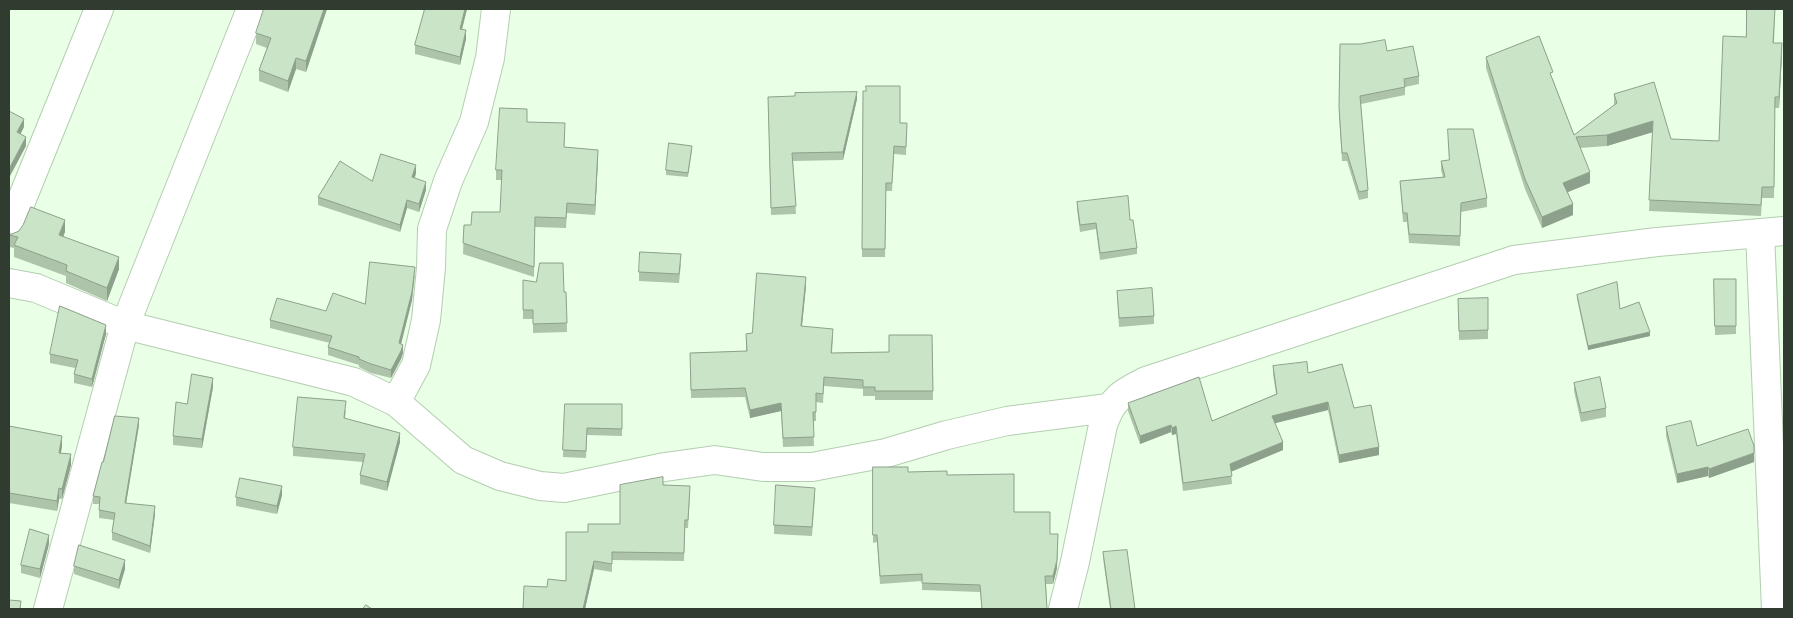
<!DOCTYPE html>
<style>
body{margin:0}
#map{position:relative;width:1793px;height:618px;overflow:hidden;background:#e9ffe6;font-family:Raleway,sans-serif}
canvas{display:block}
.frame{position:absolute;inset:0;border:10px solid #313c30;pointer-events:none}
</style>
<div id="map">
<canvas width="1793" height="618"></canvas>
<div class="frame"></div>
</div>
<script>
const g = document.querySelector('canvas').getContext('2d');
g.lineJoin = 'round';
function stroke(path, color, width, dash) {
  g.strokeStyle = color;
  g.lineWidth = width;
  g.lineCap = dash ? 'butt' : 'round';
  g.setLineDash(dash || []);
  g.stroke(path);
}
function paint(path, color) {
  g.fillStyle = color;
  g.fill(path, 'evenodd');
}
const minor = new Path2D(`
 M 9,231 L 99,9
 M 1760,233 L 1776,609
 M 9,283 L 36,288 L 125,325 L 354,382 L 396,402 L 463,460 L 500,476 L 540,486 L 564,488 L 665,467 L 715,460 L 763,467 L 812,467 L 886,453 L 947,435 L 1007,421 L 1108,408
 M 396,402 L 416,365 L 426,320 L 431,268 L 432,229 L 448,181 L 474,122 L 490,58 L 496,9
 M 48,609 L 125,325 L 251,9
 M 1063,609 L 1075,562 L 1103,425 C 1112,398 1122,393 1146,381 L 1514,260 L 1657,242 L 1784,231`);
const wall = new Path2D(`
 M 327,9 L 306,72 L 296,69 L 288,92 L 259,81 L 259,70 L 267,48 L 256,44 L 256,33 Z
 M 425,9 L 467,9 L 462,29 L 466,39 L 460,65 L 415,54 L 415,45 Z
 M 1747,9 L 1775,9 L 1774,43 L 1782,54 L 1779,108 L 1775,108 L 1774,198 L 1762,198 L 1761,216 L 1649,211 L 1653,132 L 1607,146 L 1580,148 L 1590,183 L 1568,192 L 1573,215 L 1542,228 L 1525,189 L 1486,68 L 1486,57 L 1553,80 L 1574,135 L 1614,105 L 1614,94 L 1671,139 L 1719,141 L 1746,37 Z
 M 1340,44 L 1387,51 L 1419,76 L 1419,84 L 1405,87 L 1405,95 L 1361,104 L 1368,190 L 1368,198 L 1359,200 L 1347,161 L 1342,161 L 1339,115 Z
 M 863,91 L 900,123 L 907,123 L 906,155 L 894,154 L 892,191 L 886,191 L 885,257 L 862,257 Z
 M 768,97 L 857,99 L 843,160 L 793,161 L 796,214 L 771,215 Z
 M 527,122 L 565,134 L 564,147 L 598,160 L 595,215 L 567,213 L 566,228 L 535,227 L 534,277 L 463,254 L 464,225 L 471,225 L 500,212 L 502,180 L 496,180 L 496,170 Z
 M 692,150 L 688,177 L 666,175 L 666,170 Z
 M 1441,161 L 1487,198 L 1487,207 L 1461,212 L 1460,246 L 1409,243 L 1407,222 L 1403,222 L 1400,181 L 1443,177 L 1441,170 Z
 M 416,173 L 415,178 L 426,190 L 419,212 L 407,208 L 400,232 L 318,205 L 318,197 L 372,181 Z
 M 1077,202 L 1130,220 L 1137,248 L 1137,254 L 1100,260 L 1096,229 L 1080,232 L 1077,209 Z
 M 65,232 L 63,236 L 119,269 L 107,301 L 66,283 L 66,276 L 14,257 L 14,248 L 9,247 L 9,234 Z
 M 681,263 L 679,283 L 639,281 L 639,272 Z
 M 415,276 L 412,300 L 401,344 L 403,353 L 401,359 L 391,378 L 371,373 L 359,367 L 359,365 L 328,355 L 328,347 L 330,343 L 270,328 L 270,320 L 326,311 L 365,304 Z
 M 1714,279 L 1736,279 L 1736,334 L 1715,335 Z
 M 523,280 L 536,282 L 564,292 L 566,292 L 567,332 L 533,333 L 533,319 L 523,319 Z
 M 806,286 L 802,326 L 833,337 L 832,353 L 889,352 L 932,335 L 933,400 L 875,400 L 875,396 L 863,396 L 863,389 L 824,386 L 823,403 L 816,402 L 816,421 L 813,421 L 814,446 L 783,447 L 781,411 L 750,418 L 745,397 L 691,398 L 690,353 L 746,351 L 746,334 L 752,333 Z
 M 1117,291 L 1154,316 L 1154,324 L 1119,327 Z
 M 1577,295 L 1620,309 L 1650,336 L 1588,350 L 1577,299 Z
 M 1488,298 L 1488,339 L 1459,340 L 1458,299 Z
 M 106,334 L 92,387 L 74,383 L 74,374 L 75,368 L 50,363 L 50,354 Z
 M 1273,366 L 1308,373 L 1354,408 L 1379,455 L 1339,463 L 1328,410 L 1275,423 L 1283,450 L 1231,472 L 1232,484 L 1183,491 L 1176,434 L 1172,435 L 1171,432 L 1140,444 L 1128,411 L 1128,403 L 1212,421 L 1276,394 L 1273,374 Z
 M 1574,383 L 1606,408 L 1606,417 L 1581,422 L 1574,391 Z
 M 213,387 L 202,448 L 173,445 L 173,436 Z
 M 565,404 L 622,404 L 622,436 L 587,435 L 586,458 L 563,457 Z
 M 346,410 L 345,419 L 400,442 L 387,491 L 360,484 L 360,475 L 363,462 L 293,456 L 293,447 Z
 M 139,425 L 126,503 L 155,514 L 150,553 L 112,540 L 112,532 L 114,520 L 99,518 L 99,504 L 93,504 L 93,496 L 103,462 Z
 M 9,426 L 62,446 L 61,453 L 71,465 L 62,499 L 59,499 L 57,511 L 9,503 Z
 M 1666,427 L 1697,446 L 1754,462 L 1709,478 L 1708,476 L 1677,483 L 1666,436 Z
 M 873,467 L 908,472 L 947,475 L 1014,512 L 1050,534 L 1057,568 L 1053,584 L 1046,584 L 1047,609 L 982,609 L 980,592 L 922,590 L 922,581 L 880,584 L 877,542 L 873,543 Z
 M 663,484 L 690,494 L 688,528 L 685,528 L 684,561 L 612,560 L 612,572 L 594,569 L 585,609 L 547,587 L 566,581 L 588,532 L 620,524 Z
 M 282,495 L 277,514 L 236,506 L 236,497 Z
 M 815,496 L 812,536 L 774,534 L 774,525 Z
 M 49,544 L 40,578 L 21,573 L 21,565 Z
 M 1103,552 L 1135,609 L 1110,609 L 1103,558 Z
 M 74,566 L 125,569 L 119,589 L 74,574 Z`);
const shadedWall = new Path2D(`
 M 324,9 L 327,9 L 306,72 L 306,61 Z
 M 465,9 L 467,9 L 460,37 L 460,29 Z
 M 466,30 L 466,39 L 460,65 L 460,57 Z
 M 1782,43 L 1782,54 L 1779,108 L 1779,97 Z
 M 296,58 L 296,69 L 288,92 L 288,81 Z
 M 857,92 L 857,99 L 843,160 L 843,152 Z
 M 24,119 L 24,127 L 17,141 L 17,132 Z
 M 1653,121 L 1653,132 L 1607,146 L 1607,135 Z
 M 26,137 L 26,146 L 9,178 L 9,169 Z
 M 598,150 L 598,160 L 595,215 L 595,205 Z
 M 416,165 L 416,173 L 412,185 L 412,177 Z
 M 1590,172 L 1590,183 L 1563,194 L 1563,183 Z
 M 426,182 L 426,190 L 419,212 L 419,204 Z
 M 407,200 L 407,208 L 400,232 L 400,225 Z
 M 1573,204 L 1573,215 L 1542,228 L 1542,217 Z
 M 65,220 L 65,232 L 59,247 L 59,235 Z
 M 119,257 L 119,269 L 107,301 L 107,288 Z
 M 415,267 L 412,300 L 399,352 L 399,343 Z
 M 806,277 L 806,286 L 801,335 L 801,326 Z
 M 106,325 L 106,334 L 92,387 L 92,379 Z
 M 1650,332 L 1650,336 L 1588,350 L 1588,346 Z
 M 403,345 L 403,353 L 401,359 L 391,378 L 391,370 Z
 M 213,378 L 213,387 L 202,448 L 202,439 Z
 M 1328,402 L 1328,410 L 1272,424 L 1272,416 Z
 M 781,403 L 781,411 L 750,418 L 750,410 Z
 M 139,418 L 139,425 L 125,510 L 125,503 Z
 M 1171,425 L 1171,432 L 1140,444 L 1140,436 Z
 M 1176,426 L 1176,434 L 1172,435 L 1172,428 Z
 M 400,433 L 400,442 L 387,491 L 387,482 Z
 M 62,436 L 62,446 L 59,463 L 59,453 Z
 M 1283,442 L 1283,450 L 1230,472 L 1230,464 Z
 M 1379,447 L 1379,455 L 1339,463 L 1339,455 Z
 M 1754,453 L 1754,462 L 1709,478 L 1709,469 Z
 M 71,454 L 71,465 L 62,499 L 62,489 Z
 M 1708,467 L 1708,476 L 1677,483 L 1677,474 Z
 M 282,486 L 282,495 L 277,514 L 277,506 Z
 M 59,488 L 59,499 L 57,511 L 57,501 Z
 M 155,506 L 155,514 L 150,553 L 150,546 Z
 M 1058,534 L 1057,568 L 1053,584 L 1053,576 Z
 M 49,535 L 49,544 L 40,578 L 40,569 Z
 M 125,560 L 125,569 L 119,589 L 119,580 Z
 M 594,561 L 594,569 L 585,609 L 583,609 Z`);
const building = new Path2D(`
 M 264,9 L 324,9 L 306,61 L 296,58 L 288,81 L 259,70 L 271,38 L 256,33 Z
 M 425,9 L 465,9 L 460,29 L 466,30 L 460,57 L 415,45 Z
 M 1747,9 L 1775,9 L 1773,43 L 1782,43 L 1779,97 L 1775,97 L 1774,187 L 1762,187 L 1761,205 L 1649,200 L 1653,121 L 1607,135 L 1576,137 L 1590,172 L 1563,183 L 1573,204 L 1542,217 L 1525,179 L 1486,57 L 1539,36 L 1553,72 L 1550,73 L 1574,135 L 1617,103 L 1614,94 L 1654,82 L 1671,139 L 1719,141 L 1723,36 L 1746,37 Z
 M 1385,40 L 1387,51 L 1413,46 L 1419,76 L 1404,79 L 1405,87 L 1360,96 L 1368,190 L 1359,192 L 1347,153 L 1342,153 L 1339,107 L 1340,44 L 1360,44 Z
 M 866,86 L 900,86 L 900,123 L 907,123 L 906,147 L 894,146 L 892,183 L 886,183 L 885,249 L 862,249 L 863,91 L 866,91 Z
 M 857,92 L 843,152 L 792,153 L 796,206 L 771,208 L 768,97 L 795,96 L 795,93 Z
 M 500,108 L 527,109 L 527,122 L 565,123 L 564,147 L 598,150 L 595,205 L 567,203 L 566,218 L 535,217 L 534,267 L 463,243 L 464,225 L 471,225 L 472,212 L 500,212 L 502,170 L 496,170 Z
 M 9,111 L 24,119 L 17,132 L 26,137 L 9,169 Z
 M 1448,129 L 1473,129 L 1487,198 L 1461,203 L 1460,236 L 1409,234 L 1407,213 L 1403,213 L 1400,181 L 1445,177 L 1441,161 L 1449,160 Z
 M 669,143 L 692,146 L 688,173 L 666,170 Z
 M 381,154 L 416,165 L 412,177 L 426,182 L 419,204 L 407,200 L 400,225 L 318,197 L 340,161 L 372,181 Z
 M 1128,196 L 1130,220 L 1133,220 L 1137,248 L 1100,253 L 1096,223 L 1080,225 L 1077,202 Z
 M 31,207 L 65,220 L 59,235 L 119,257 L 107,288 L 66,271 L 67,265 L 14,245 L 18,237 L 9,235 L 9,234 L 12,234 L 19,231 L 23,225 Z
 M 640,252 L 681,254 L 679,274 L 639,272 Z
 M 370,262 L 415,267 L 412,292 L 399,343 L 403,345 L 401,351 L 391,370 L 371,364 L 359,359 L 359,357 L 328,347 L 332,336 L 270,320 L 277,298 L 326,311 L 333,293 L 365,304 Z
 M 540,263 L 563,263 L 564,292 L 566,292 L 567,323 L 533,324 L 533,310 L 523,310 L 523,280 L 536,282 Z
 M 757,273 L 806,277 L 801,326 L 833,329 L 831,353 L 889,352 L 889,335 L 932,335 L 933,391 L 875,391 L 875,387 L 863,387 L 863,380 L 824,377 L 823,394 L 816,393 L 816,412 L 813,412 L 814,437 L 783,438 L 781,403 L 750,410 L 745,388 L 691,390 L 690,353 L 747,351 L 746,334 L 752,333 Z
 M 1714,279 L 1736,279 L 1736,326 L 1715,326 Z
 M 1617,282 L 1620,309 L 1639,302 L 1650,332 L 1588,346 L 1577,295 Z
 M 1152,288 L 1154,316 L 1119,318 L 1117,291 Z
 M 1488,298 L 1488,330 L 1459,331 L 1458,299 Z
 M 60,306 L 106,325 L 92,379 L 74,374 L 78,360 L 50,354 Z
 M 1307,362 L 1308,373 L 1342,364 L 1354,408 L 1371,405 L 1379,447 L 1339,455 L 1328,402 L 1272,416 L 1283,442 L 1230,464 L 1232,476 L 1183,483 L 1176,426 L 1172,428 L 1171,425 L 1140,436 L 1128,403 L 1199,377 L 1212,421 L 1277,394 L 1273,366 Z
 M 192,374 L 213,378 L 202,439 L 173,436 L 176,402 L 187,404 Z
 M 1600,377 L 1606,408 L 1581,413 L 1574,383 Z
 M 298,397 L 346,401 L 344,418 L 400,433 L 387,482 L 360,475 L 365,454 L 293,447 Z
 M 565,404 L 622,404 L 622,429 L 587,428 L 586,451 L 563,450 Z
 M 115,416 L 139,418 L 125,503 L 155,506 L 150,546 L 112,532 L 115,513 L 99,510 L 100,497 L 93,496 L 102,462 L 103,462 Z
 M 1691,421 L 1697,446 L 1748,429 L 1754,446 L 1754,453 L 1709,469 L 1708,467 L 1677,474 L 1666,427 Z
 M 9,426 L 62,436 L 59,453 L 71,454 L 62,489 L 59,488 L 57,501 L 9,493 Z
 M 873,467 L 908,467 L 908,472 L 947,471 L 947,475 L 1014,474 L 1014,512 L 1050,512 L 1050,534 L 1058,534 L 1057,560 L 1053,576 L 1045,576 L 1047,609 L 982,609 L 980,585 L 922,583 L 922,574 L 880,576 L 877,535 L 873,535 Z
 M 663,477 L 663,485 L 690,486 L 688,520 L 685,520 L 684,553 L 612,552 L 612,564 L 594,561 L 583,609 L 523,609 L 524,586 L 547,587 L 548,579 L 566,581 L 566,532 L 588,532 L 588,524 L 620,524 L 620,485 Z
 M 240,478 L 282,486 L 277,506 L 236,497 Z
 M 776,485 L 815,488 L 812,527 L 774,525 Z
 M 30,529 L 49,535 L 40,569 L 21,565 Z
 M 79,545 L 125,560 L 119,580 L 74,566 Z
 M 1127,550 L 1135,609 L 1111,609 L 1103,552 Z
 M 9,600 L 21,601 L 20,609 L 9,609 Z
 M 366,605 L 372,609 L 363,609 Z`);
stroke(minor, '#b3ceb0', 30);
stroke(minor, '#fff', 28);
paint(wall, '#adc4aa');
paint(shadedWall, '#8da08b');
paint(building, '#c9e4c6');
stroke(building, '#8da08b', 1);
</script>
